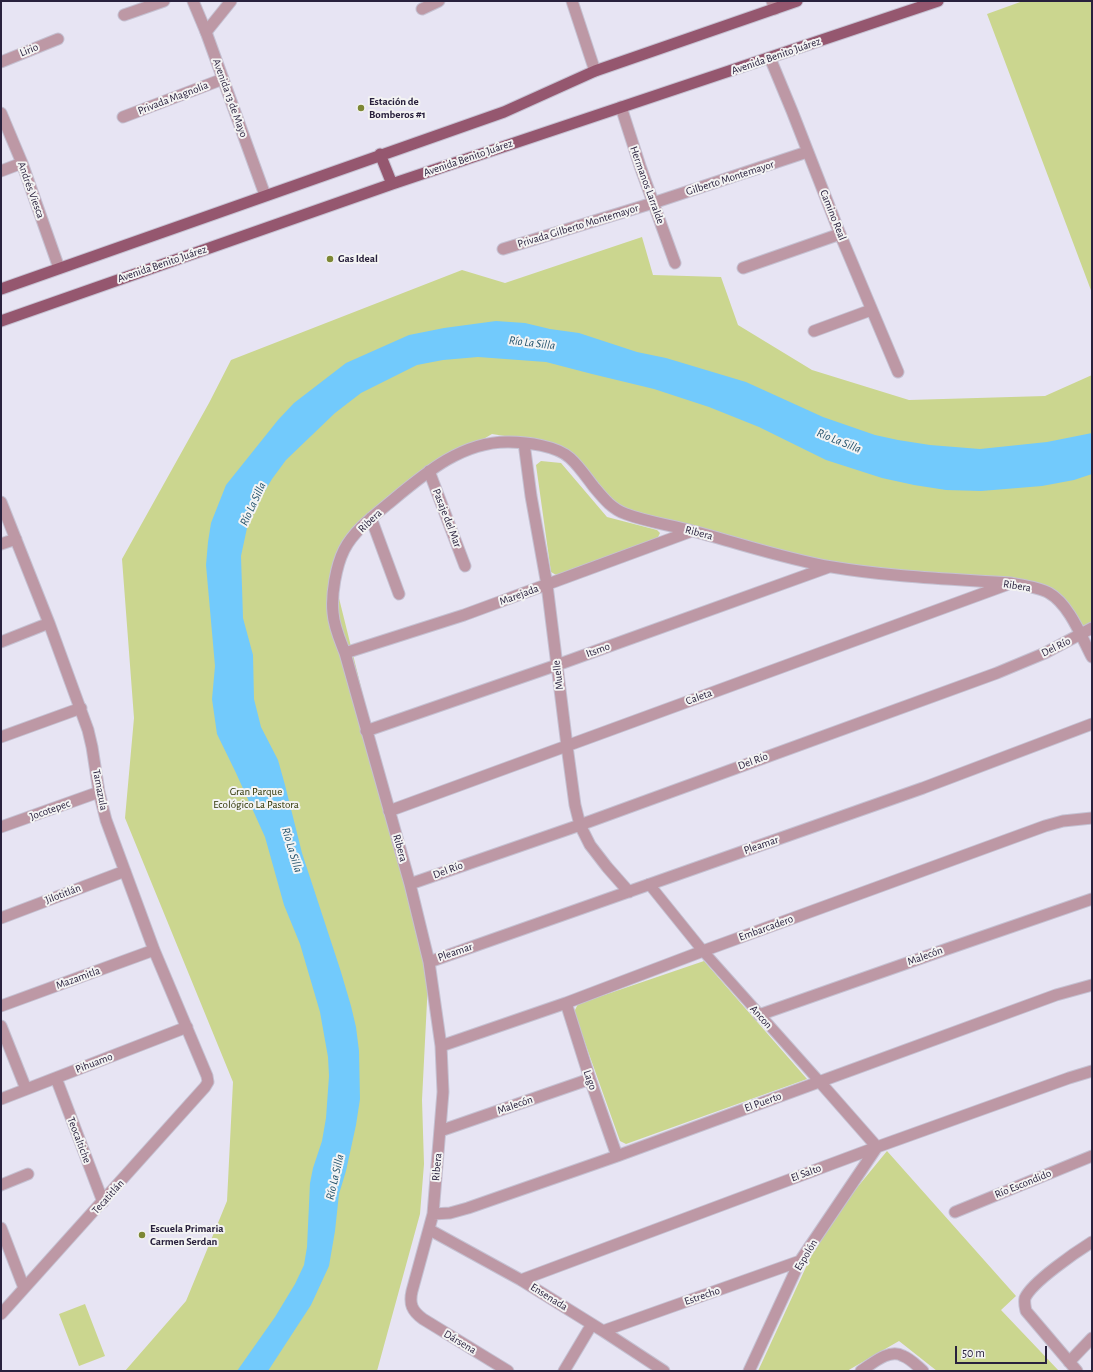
<!DOCTYPE html>
<meta charset="utf-8">
<style>
body{margin:0}
#map{position:relative;width:1093px;height:1372px;overflow:hidden;background:#e7e4f3;font-family:"Alegreya Sans",sans-serif}
canvas{display:block}
.frame{position:absolute;inset:0;border:2px solid #29213d;pointer-events:none}
.scale{position:absolute;left:955px;top:1346px;width:92px;height:18px;box-sizing:border-box;border:2px solid #29213d;border-top:0;padding-left:5px;font-size:12px;line-height:14px;white-space:nowrap;color:#29213d;-webkit-text-stroke:3px #f3f3f3;paint-order:stroke}
</style>
<div id="map">
<canvas width="1093" height="1372"></canvas>
<div class="frame"></div>
<div class="scale">50 m</div>
</div>
<script>
const g = document.querySelector('canvas').getContext('2d');
g.lineJoin = 'round';
function paint(path, color) {
  g.fillStyle = color;
  g.fill(path, 'evenodd');
}
function stroke(path, color, width, dash) {
  g.strokeStyle = color;
  g.lineWidth = width;
  g.lineCap = dash ? 'butt' : 'round';
  g.setLineDash(dash || []);
  g.stroke(path);
}
function label(font, color, halo, rows, align = 'center') {
  g.font = font + ' "Alegreya Sans",sans-serif';
  g.lineWidth = 4;
  g.setLineDash([]);
  g.textBaseline = 'middle';
  g.strokeStyle = halo;
  g.fillStyle = color;
  for (const [text, x, y, turn = 0] of rows) {
    g.save();
    g.translate(x, y);
    g.rotate((+turn || 0) * Math.PI / 180);
    g.textAlign = isNaN(turn) ? turn : align;
    if (halo) g.strokeText(text, 0, 0);
    g.fillText(text, 0, 0);
    g.restore();
  }
}
const green = new Path2D(`
 M 1023,1 L 1092,1 L 1092,293 L 987,14 Z
 M 642,237 L 653,275 L 721,277 L 738,325 L 812,370 L 909,400 L 1045,396 L 1092,375 L 1092,628 L 1080,635 L 1049,592 L 862,572 L 627,515 L 570,458 L 511,437 L 492,434 L 429,471 L 351,540 L 335,582 L 429,962 L 422,1100 L 424,1164 L 420,1214 L 377,1371 L 125,1371 L 186,1301 L 227,1201 L 233,1082 L 125,818 L 134,718 L 122,559 L 209,403 L 231,360 L 462,270 L 505,283 Z
 M 541,461 L 561,463 L 607,517 L 657,530 L 660,533 L 657,539 L 558,576 L 551,572 L 536,465 Z
 M 704,961 L 807,1079 L 626,1144 L 620,1141 L 574,1012 L 578,1004 Z
 M 887,1151 L 1016,1296 L 1001,1310 L 1059,1371 L 937,1371 L 899,1341 L 847,1371 L 758,1371 L 824,1228 Z
 M 85,1304 L 105,1356 L 79,1366 L 59,1314 Z`);
const water = new Path2D(`
 M 496,321 L 525,323 L 550,329 L 579,333 L 637,352 L 666,358 L 746,382 L 823,417 L 875,435 L 898,440 L 930,445 L 980,449 L 1047,442 L 1092,433 L 1092,474 L 1074,480 L 1042,486 L 981,491 L 946,490 L 914,485 L 882,478 L 826,460 L 759,427 L 709,407 L 654,389 L 592,374 L 546,362 L 478,357 L 443,360 L 417,365 L 361,393 L 335,413 L 286,460 L 272,479 L 259,501 L 247,528 L 241,556 L 243,618 L 253,655 L 254,699 L 261,727 L 278,760 L 285,785 L 302,853 L 341,972 L 351,1006 L 356,1027 L 359,1051 L 360,1099 L 356,1125 L 346,1171 L 339,1194 L 335,1231 L 329,1266 L 311,1305 L 268,1371 L 237,1371 L 275,1317 L 295,1284 L 304,1265 L 307,1247 L 310,1183 L 313,1168 L 322,1141 L 326,1118 L 329,1076 L 328,1057 L 320,1012 L 300,944 L 284,905 L 265,837 L 236,773 L 217,734 L 212,699 L 215,666 L 206,565 L 208,542 L 211,523 L 226,485 L 278,420 L 294,403 L 346,363 L 409,335 L 444,328 Z`);
const pedestrian = new Path2D(`
 M 649,884 L 703,951 L 819,1081`);
const minor = new Path2D(`
 M 572,1 L 595,71
 M 422,9 L 439,1
 M 124,15 L 164,1
 M 206,32 L 231,1
 M 770,58 L 792,111 L 840,234 L 898,372
 M 1,62 L 58,39
 M 621,107 L 640,166 L 675,263
 M 1,113 L 22,163 L 59,268
 M 123,117 L 223,79
 M 1,171 L 22,163
 M 503,249 L 653,203 L 807,152
 M 743,268 L 840,234
 M 814,331 L 871,310
 M 524,443 L 531,496 L 547,585 L 567,746 L 575,805 L 580,825 L 590,845 L 607,867 L 629,892
 M 429,471 L 465,566
 M 1,502 L 49,623 L 88,730 L 92,747 L 99,792 L 106,820 L 154,950 L 207,1076 L 208,1082 L 205,1087 L 1,1314
 M 371,518 L 399,594
 M 1,544 L 16,539
 M 1,642 L 49,623
 M 345,653 L 464,615 L 692,531
 M 366,731 L 557,665 L 829,567
 M 1,737 L 81,708
 M 389,811 L 1006,585
 M 1,827 L 99,792
 M 410,884 L 580,825 L 997,673 L 1045,653 L 1092,628
 M 1,918 L 125,871
 M 429,962 L 923,788 L 1092,724
 M 566,1003 L 590,1079 L 617,1156
 M 1,1006 L 154,950
 M 759,1015 L 947,949 L 1092,899
 M 1,1026 L 26,1089
 M 441,1046 L 566,1003 L 703,951 L 1045,826 L 1063,821 L 1092,818
 M 56,1078 L 103,1202
 M 1,1099 L 187,1027
 M 440,1131 L 590,1079
 M 1,1185 L 28,1174
 M 955,1212 L 1092,1156
 M 433,1214 L 450,1213 L 468,1208 L 617,1156 L 1056,995 L 1092,985
 M 1,1228 L 24,1288
 M 430,1230 L 521,1280 L 603,1331 L 664,1371
 M 521,1280 L 877,1147 L 1069,1078 L 1092,1071
 M 603,1331 L 800,1261
 M 1069,1362 L 1092,1338
 M 508,1371 L 423,1319 C 412,1311 409,1304 412,1291 L 433,1214 L 443,1092 L 441,1046 L 429,962 L 410,884 L 345,653 C 340,640 334,627 333,613 C 331,595 336,566 344,550 C 353,532 372,517 388,504 C 423,475 461,441 509,442 C 527,442 557,446 570,458 C 579,466 587,478 594,487 C 604,499 612,509 626,514 C 647,522 671,525 692,531 C 739,543 785,559 832,567 C 891,577 951,579 1010,583 C 1021,585 1039,587 1049,593 C 1069,604 1082,638 1092,657
 M 564,1371 L 592,1324
 M 749,1371 L 800,1261 L 877,1147 L 819,1081
 M 861,1371 C 872,1364 889,1348 903,1356 C 911,1359 917,1366 923,1371
 M 1077,1371 L 1026,1311 C 1025,1306 1024,1303 1025,1298 C 1032,1282 1076,1252 1092,1242`);
const tertiary = new Path2D(`
 M 193,1 L 206,32 L 265,195
 M 772,1 L 775,9`);
const primary = new Path2D(`
 M 380,154 L 392,184
 M 1,289 L 504,112 L 595,71 L 797,1
 M 1,321 L 392,184 L 938,1`);
const markers = [
 [361,108,4,"#7d8734"],
 [330,259,4,"#7d8734"],
 [142,1235,4,"#7d8734"]
];
const streetNames = [
 ["Lirio",29,50,-22],
 ["Avenida Benito Juárez",776,56,-19],
 ["Privada Magnolia",173,98,-21],
 ["Avenida 13 de Mayo",230,98,70],
 ["Avenida Benito Juárez",468,158,-19],
 ["Gilberto Montemayor",730,178,-18],
 ["Hermanos Larralde",647,185,70],
 ["Andrés Viesca",31,190,70],
 ["Camino Real",833,215,68],
 ["Privada Gilberto Montemayor",578,226,-17],
 ["Avenida Benito Juárez",162,264,-19],
 ["Pasaje del Mar",447,518,69],
 ["Ribera",370,521,-44],
 ["Ribera",699,533,15],
 ["Ribera",1017,586,9],
 ["Marejada",519,595,-20],
 ["Del Río",1056,647,-26],
 ["Itsmo",598,650,-20],
 ["Muelle",558,675,-97],
 ["Caleta",699,697,-20],
 ["Del Río",753,761,-20],
 ["Tamazula",100,790,79],
 ["Jocotepec",50,810,-20],
 ["Pleamar",761,845,-19],
 ["Ribera",400,848,74],
 ["Del Río",448,870,-20],
 ["Jilotitlán",63,894,-21],
 ["Embarcadero",766,928,-20],
 ["Pleamar",455,952,-19],
 ["Malecón",925,956,-20],
 ["Mazamitla",78,978,-20],
 ["Ancon",761,1017,48],
 ["Pihuamo",94,1063,-21],
 ["Lago",590,1080,71],
 ["El Puerto",763,1102,-20],
 ["Malecón",515,1105,-19],
 ["Teocaltiche",79,1140,69],
 ["Ribera",437,1167,-85],
 ["El Salto",806,1173,-20],
 ["Río Escondido",1023,1184,-22],
 ["Tecatitlán",108,1197,-48],
 ["Espolón",806,1255,-59],
 ["Estrecho",702,1296,-19],
 ["Ensenada",549,1297,32],
 ["Dársena",460,1342,31]
];
const poiNames = [
 ["Estación de",369,102],
 ["Bomberos #1",369,115],
 ["Gas Ideal",338,259],
 ["Escuela Primaria",150,1229],
 ["Carmen Serdan",150,1242]
];
const parkNames = [
 ["Gran Parque",256,792],
 ["Ecológico La Pastora",256,805]
];
const waterNames = [
 ["Río La Silla",532,343,7],
 ["Río La Silla",839,441,22],
 ["Río La Silla",253,504,-65],
 ["Río La Silla",292,850,73],
 ["Río La Silla",335,1177,-77]
];
paint(green, '#cbd68f');
paint(water, '#72cafc');
stroke(pedestrian, '#c5c1d2', 12);
stroke(minor, '#c5c1d2', 13);
stroke(tertiary, '#c5c1d2', 13);
stroke(primary, '#c5c1d2', 13);
stroke(pedestrian, '#bd98a5', 10);
stroke(minor, '#bd98a5', 11);
stroke(tertiary, '#bd98a5', 11);
stroke(primary, '#95576f', 11);
for (const [x, y, r, color] of markers) {
  const dot = new Path2D();
  dot.arc(x, y, r, 0, 2 * Math.PI);
  g.fillStyle = color;
  g.fill(dot);
  stroke(dot, '#f3f3f3', 1.5);
}
label('11px', '#29213d', '#f3f3f3', streetNames);
label('bold 11px', '#29213d', '#f3f3f3', poiNames, 'left');
label('11px', '#2e3303', '#f3f3f3', parkNames);
label('italic 12px', '#22516b', '#f3f3f3', waterNames);
</script>
